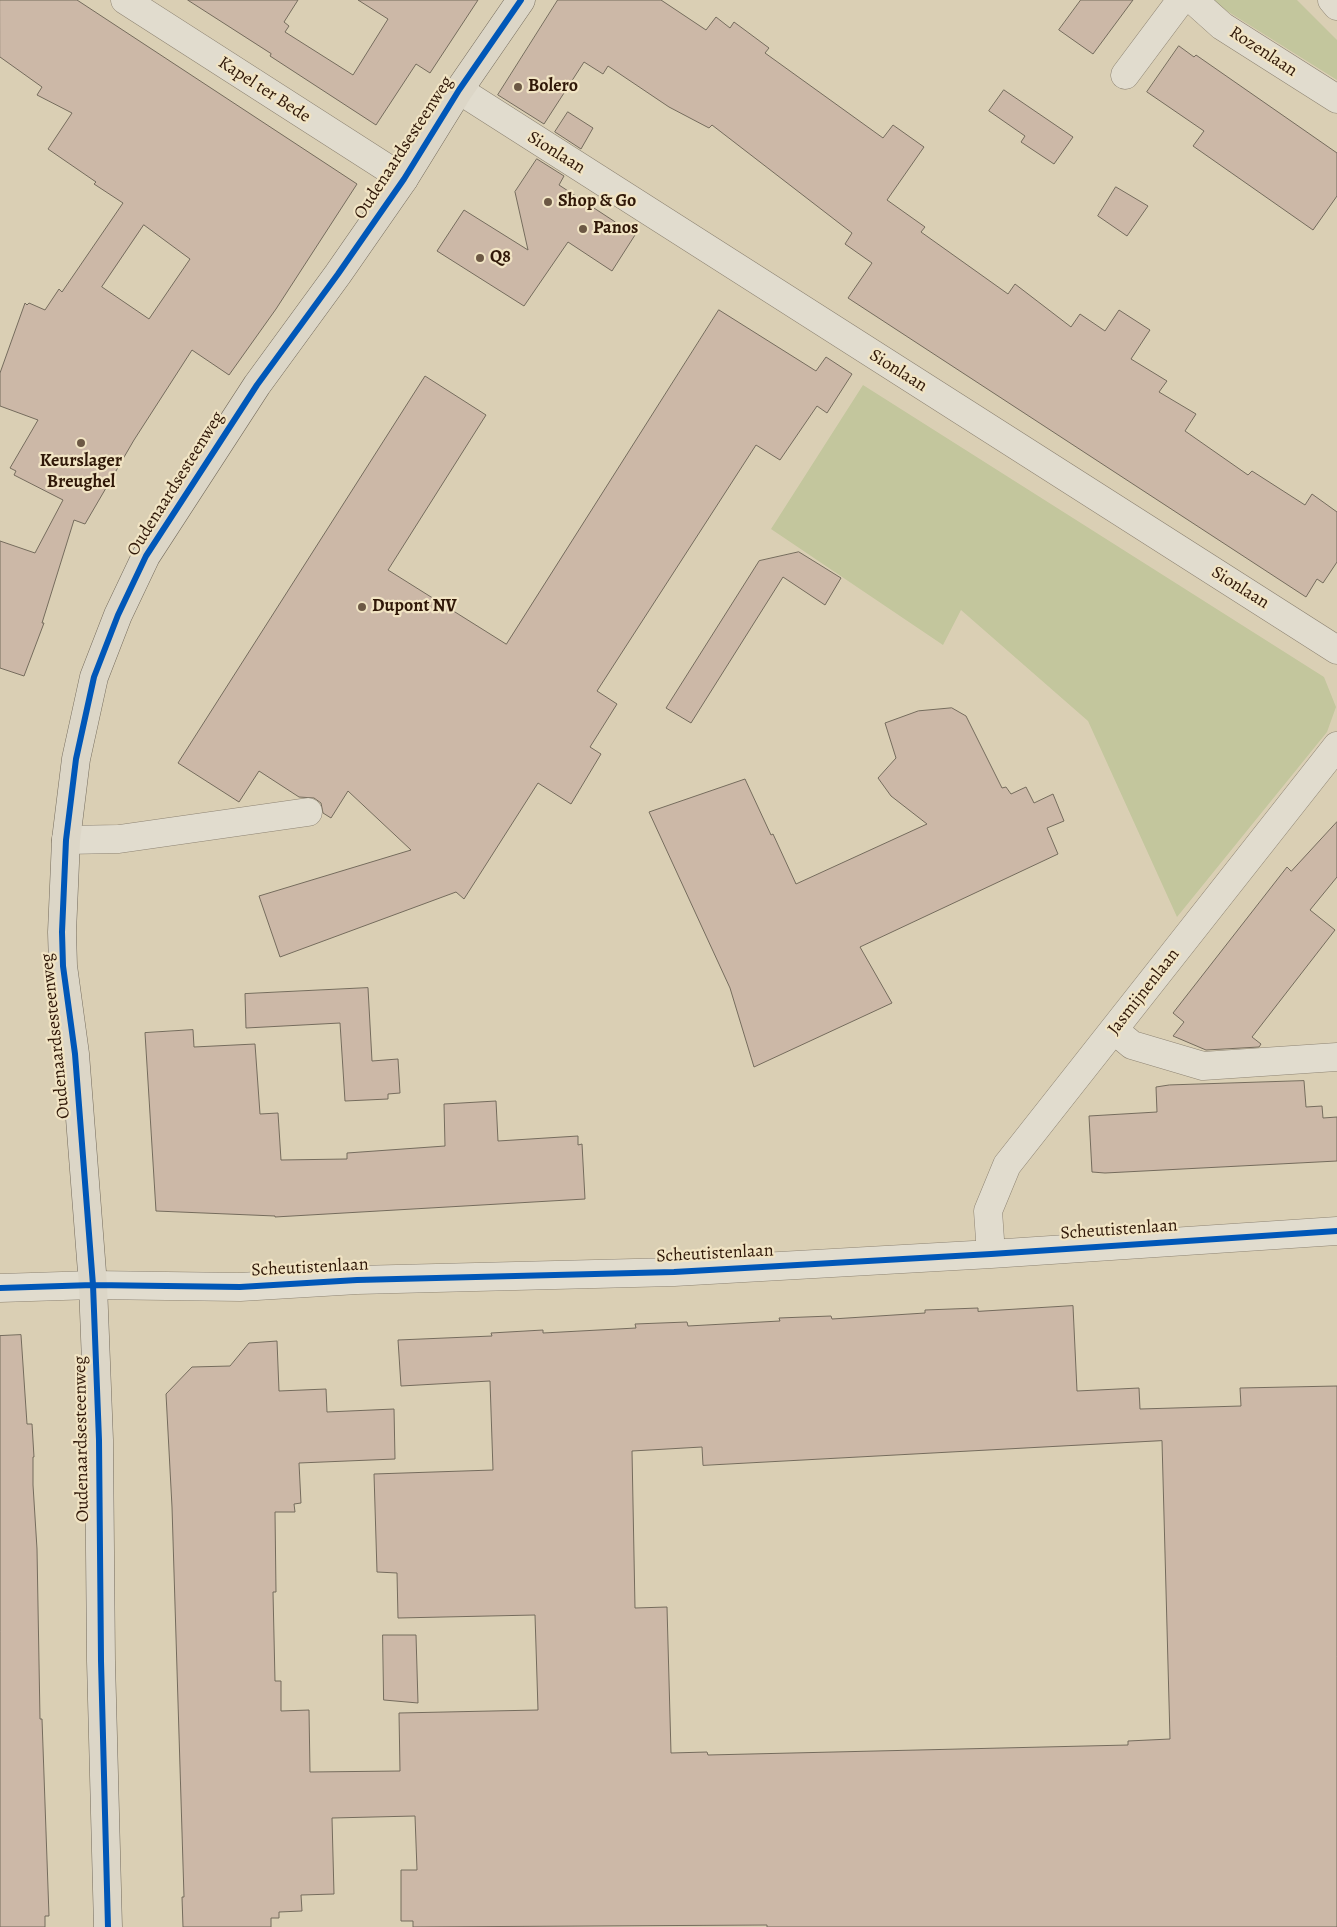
<!DOCTYPE html>
<style>
body{margin:0}
canvas{display:block;background:#dacfb4}
</style>
<canvas width="1337" height="1927"></canvas>
<script>
const g = document.querySelector('canvas').getContext('2d');
g.lineJoin = 'round';
function paint(path, color) {
  g.fillStyle = color;
  g.fill(path, 'evenodd');
}
function stroke(path, color, width, dash) {
  g.strokeStyle = color;
  g.lineWidth = width;
  g.lineCap = dash ? 'butt' : 'round';
  g.setLineDash(dash || []);
  g.stroke(path);
}
function label(font, color, halo, rows, align = 'center') {
  g.font = font + ' Alegreya,serif';
  g.lineWidth = 4.5;
  g.setLineDash([]);
  g.textBaseline = 'middle';
  g.strokeStyle = halo;
  g.fillStyle = color;
  for (const [text, x, y, turn = 0] of rows) {
    g.save();
    g.translate(x, y);
    g.rotate((+turn || 0) * Math.PI / 180);
    g.textAlign = isNaN(turn) ? turn : align;
    if (halo) g.strokeText(text, 0, 0);
    g.fillText(text, 0, 0);
    g.restore();
  }
}
const green = new Path2D(`
 M 1212,0 L 1297,0 L 1337,40 L 1337,80 L 1211,1 Z
 M 863,385 L 1324,677 L 1336,707 L 1327,732 L 1177,917 L 1088,721 L 961,610 L 943,645 L 771,529 Z`);
const building = new Path2D(`
 M 0,0 L 77,0 L 357,184 L 276,309 L 229,375 L 192,350 L 134,440 L 85,524 L 74,520 L 42,623 L 44,623 L 24,676 L 0,668 L 0,541 L 35,553 L 63,500 L 14,475 L 16,471 L 10,468 L 38,420 L 0,406 L 0,373 L 25,303 L 27,305 L 29,303 L 45,310 L 59,289 L 62,292 L 123,203 L 94,184 L 96,182 L 48,149 L 72,113 L 37,95 L 42,87 L 0,57 ZM 144,225 L 190,259 L 149,319 L 102,287 Z
 M 188,0 L 298,0 L 284,22 L 289,26 L 285,32 L 353,75 L 388,19 L 358,0 L 478,0 L 430,73 L 416,64 L 376,125 L 270,56 L 271,54 Z
 M 558,0 L 661,0 L 706,30 L 716,17 L 730,28 L 734,22 L 769,48 L 765,53 L 883,138 L 893,125 L 924,147 L 887,200 L 925,227 L 921,232 L 1008,294 L 1015,284 L 1071,327 L 1080,314 L 1105,331 L 1119,310 L 1150,330 L 1131,359 L 1167,381 L 1159,392 L 1196,414 L 1185,431 L 1248,475 L 1252,471 L 1305,505 L 1312,494 L 1337,512 L 1337,562 L 1323,583 L 1317,579 L 1306,597 L 848,298 L 872,263 L 845,244 L 852,233 L 712,125 L 709,128 L 669,107 L 608,66 L 603,74 L 584,62 L 544,124 L 498,95 Z
 M 1081,0 L 1133,0 L 1093,54 L 1059,30 Z
 M 1179,46 L 1194,57 L 1196,55 L 1337,153 L 1337,196 L 1313,230 L 1193,146 L 1204,131 L 1147,92 Z
 M 1004,90 L 1073,137 L 1054,164 L 1021,142 L 1025,136 L 989,111 Z
 M 568,112 L 593,128 L 581,149 L 555,132 Z
 M 537,159 L 564,176 L 559,185 L 635,235 L 612,271 L 568,242 L 524,306 L 437,251 L 464,210 L 528,250 L 515,192 Z
 M 1116,187 L 1148,206 L 1127,236 L 1098,216 Z
 M 719,310 L 816,371 L 826,357 L 852,374 L 827,413 L 817,406 L 780,460 L 756,445 L 597,691 L 617,704 L 590,747 L 601,754 L 571,804 L 538,783 L 464,899 L 456,892 L 280,957 L 259,896 L 411,850 L 348,791 L 331,818 L 323,813 L 321,803 L 314,798 L 299,797 L 259,771 L 239,802 L 178,763 L 425,376 L 486,415 L 388,570 L 506,644 Z
 M 799,552 L 841,578 L 825,605 L 783,577 L 691,723 L 666,708 L 759,561 Z
 M 952,708 L 966,716 L 1002,788 L 1006,787 L 1011,794 L 1026,787 L 1034,803 L 1053,794 L 1064,821 L 1047,828 L 1058,854 L 860,947 L 892,1003 L 754,1067 L 730,988 L 649,812 L 745,779 L 771,835 L 773,834 L 796,884 L 927,824 L 891,796 L 878,778 L 896,758 L 885,723 L 918,711 Z
 M 1337,822 L 1337,877 L 1310,910 L 1335,930 L 1252,1037 L 1261,1044 L 1259,1047 L 1206,1050 L 1173,1036 L 1184,1022 L 1173,1013 L 1287,867 L 1291,871 Z
 M 368,988 L 372,1061 L 398,1059 L 400,1093 L 388,1094 L 388,1099 L 345,1101 L 340,1023 L 246,1028 L 245,994 Z
 M 193,1030 L 194,1047 L 255,1044 L 260,1114 L 278,1113 L 281,1160 L 347,1159 L 347,1153 L 445,1146 L 444,1104 L 496,1101 L 498,1141 L 578,1136 L 578,1145 L 582,1144 L 585,1199 L 275,1217 L 275,1216 L 156,1211 L 145,1033 Z
 M 1304,1081 L 1306,1107 L 1322,1106 L 1323,1118 L 1337,1117 L 1337,1161 L 1105,1173 L 1092,1172 L 1089,1116 L 1157,1112 L 1156,1087 L 1169,1085 Z
 M 1073,1306 L 1077,1391 L 1139,1388 L 1140,1409 L 1241,1406 L 1240,1388 L 1337,1386 L 1337,1927 L 767,1927 L 767,1925 L 413,1927 L 413,1921 L 401,1921 L 401,1870 L 417,1870 L 415,1816 L 332,1818 L 334,1894 L 301,1895 L 302,1911 L 279,1912 L 279,1918 L 271,1918 L 271,1927 L 183,1927 L 182,1897 L 184,1897 L 172,1507 L 166,1394 L 192,1367 L 230,1366 L 249,1343 L 277,1341 L 279,1391 L 326,1389 L 327,1412 L 394,1409 L 395,1459 L 299,1463 L 301,1503 L 294,1504 L 295,1512 L 275,1512 L 276,1592 L 273,1592 L 275,1681 L 281,1681 L 281,1711 L 309,1710 L 310,1772 L 400,1771 L 399,1713 L 538,1710 L 535,1615 L 398,1618 L 397,1573 L 377,1572 L 374,1474 L 493,1470 L 490,1381 L 401,1386 L 398,1340 L 492,1336 L 491,1333 L 543,1330 L 543,1333 L 636,1328 L 635,1324 L 687,1322 L 688,1326 L 780,1321 L 779,1318 L 831,1316 L 832,1319 L 925,1313 L 925,1310 L 978,1308 L 978,1311 ZM 1162,1441 L 1170,1739 L 1128,1741 L 1128,1745 L 708,1755 L 707,1752 L 671,1753 L 667,1607 L 635,1608 L 632,1451 L 702,1447 L 703,1465 Z
 M 21,1335 L 27,1424 L 32,1424 L 34,1457 L 33,1457 L 33,1485 L 37,1549 L 40,1719 L 42,1719 L 49,1916 L 45,1916 L 45,1927 L 0,1927 L 0,1336 Z
 M 383,1635 L 416,1635 L 418,1703 L 384,1700 Z`);
const minor = new Path2D(`
 M 125,0 L 404,179
 M 1193,0 L 1222,26 L 1337,99
 M 1332,0 L 1337,6
 M 1125,75 L 1181,0
 M 459,90 L 1337,650
 M 66,840 L 119,839 L 308,812
 M 1114,1030 L 1132,1045 L 1203,1066 L 1337,1057
 M 991,1254 L 988,1211 L 1007,1165 L 1337,746
 M 0,1288 L 93,1285 L 240,1287 L 357,1280 L 674,1272 L 991,1254 L 1337,1231`);
const major = new Path2D(`
 M 108,1927 L 101,1661 L 99,1440 L 93,1285 L 75,1054 L 63,966 L 62,932 L 66,840 L 76,759 L 94,677 L 118,615 L 146,556 L 257,385 L 338,274 L 404,179 L 459,90 L 521,0`);
const cycleway = new Path2D(`
 M 0,1288 L 93,1285 L 240,1287 L 357,1280 L 674,1272 L 991,1254 L 1337,1231
 M 108,1927 L 101,1661 L 99,1440 L 93,1285 L 75,1054 L 63,966 L 62,932 L 66,840 L 76,759 L 94,677 L 118,615 L 146,556 L 257,385 L 338,274 L 404,179 L 459,90 L 521,0`);
const markers = [
 [518,87,5,"#6c5844"],
 [548,202,5,"#6c5844"],
 [583,229,5,"#6c5844"],
 [480,258,5,"#6c5844"],
 [81,443,5,"#6c5844"],
 [362,607,5,"#6c5844"]
];
const streetNames = [
 ["Rozenlaan",1263,52,33],
 ["Kapel ter Bede",264,90,33],
 ["Oudenaardsesteenweg",404,148,-57],
 ["Sionlaan",556,153,32],
 ["Sionlaan",898,371,32],
 ["Oudenaardsesteenweg",176,484,-58],
 ["Sionlaan",1240,588,32],
 ["Jasmijnenlaan",1144,992,-52],
 ["Oudenaardsesteenweg",56,1036,-96],
 ["Scheutistenlaan",1119,1230,-4],
 ["Scheutistenlaan",715,1254,-3],
 ["Scheutistenlaan",310,1268,-3],
 ["Oudenaardsesteenweg",82,1439,-91]
];
const poiNames = [
 ["Bolero",528,87],
 ["Shop & Go",558,202],
 ["Panos",593,229],
 ["Q8",490,258],
 ["Keurslager",81,462,"center"],
 ["Breughel",81,483,"center"],
 ["Dupont NV",372,607]
];
paint(green, '#c3c69d');
paint(building, '#ccb8a7');
stroke(building, '#756c5d', 1);
stroke(minor, '#8e8473', 29);
stroke(major, '#756c5d', 29);
stroke(minor, '#e1dcce', 28);
stroke(major, '#dcd6c7', 28);
stroke(cycleway, '#0057b8', 6);
for (const [x, y, r, color] of markers) {
  const dot = new Path2D();
  dot.arc(x, y, r, 0, 2 * Math.PI);
  g.fillStyle = color;
  g.fill(dot);
  stroke(dot, '#f1e4c4', 2);
}
label('18px', '#301808', '#f1e4c4', streetNames);
label('bold 18px', '#301808', '#f1e4c4', poiNames, 'left');
</script>
